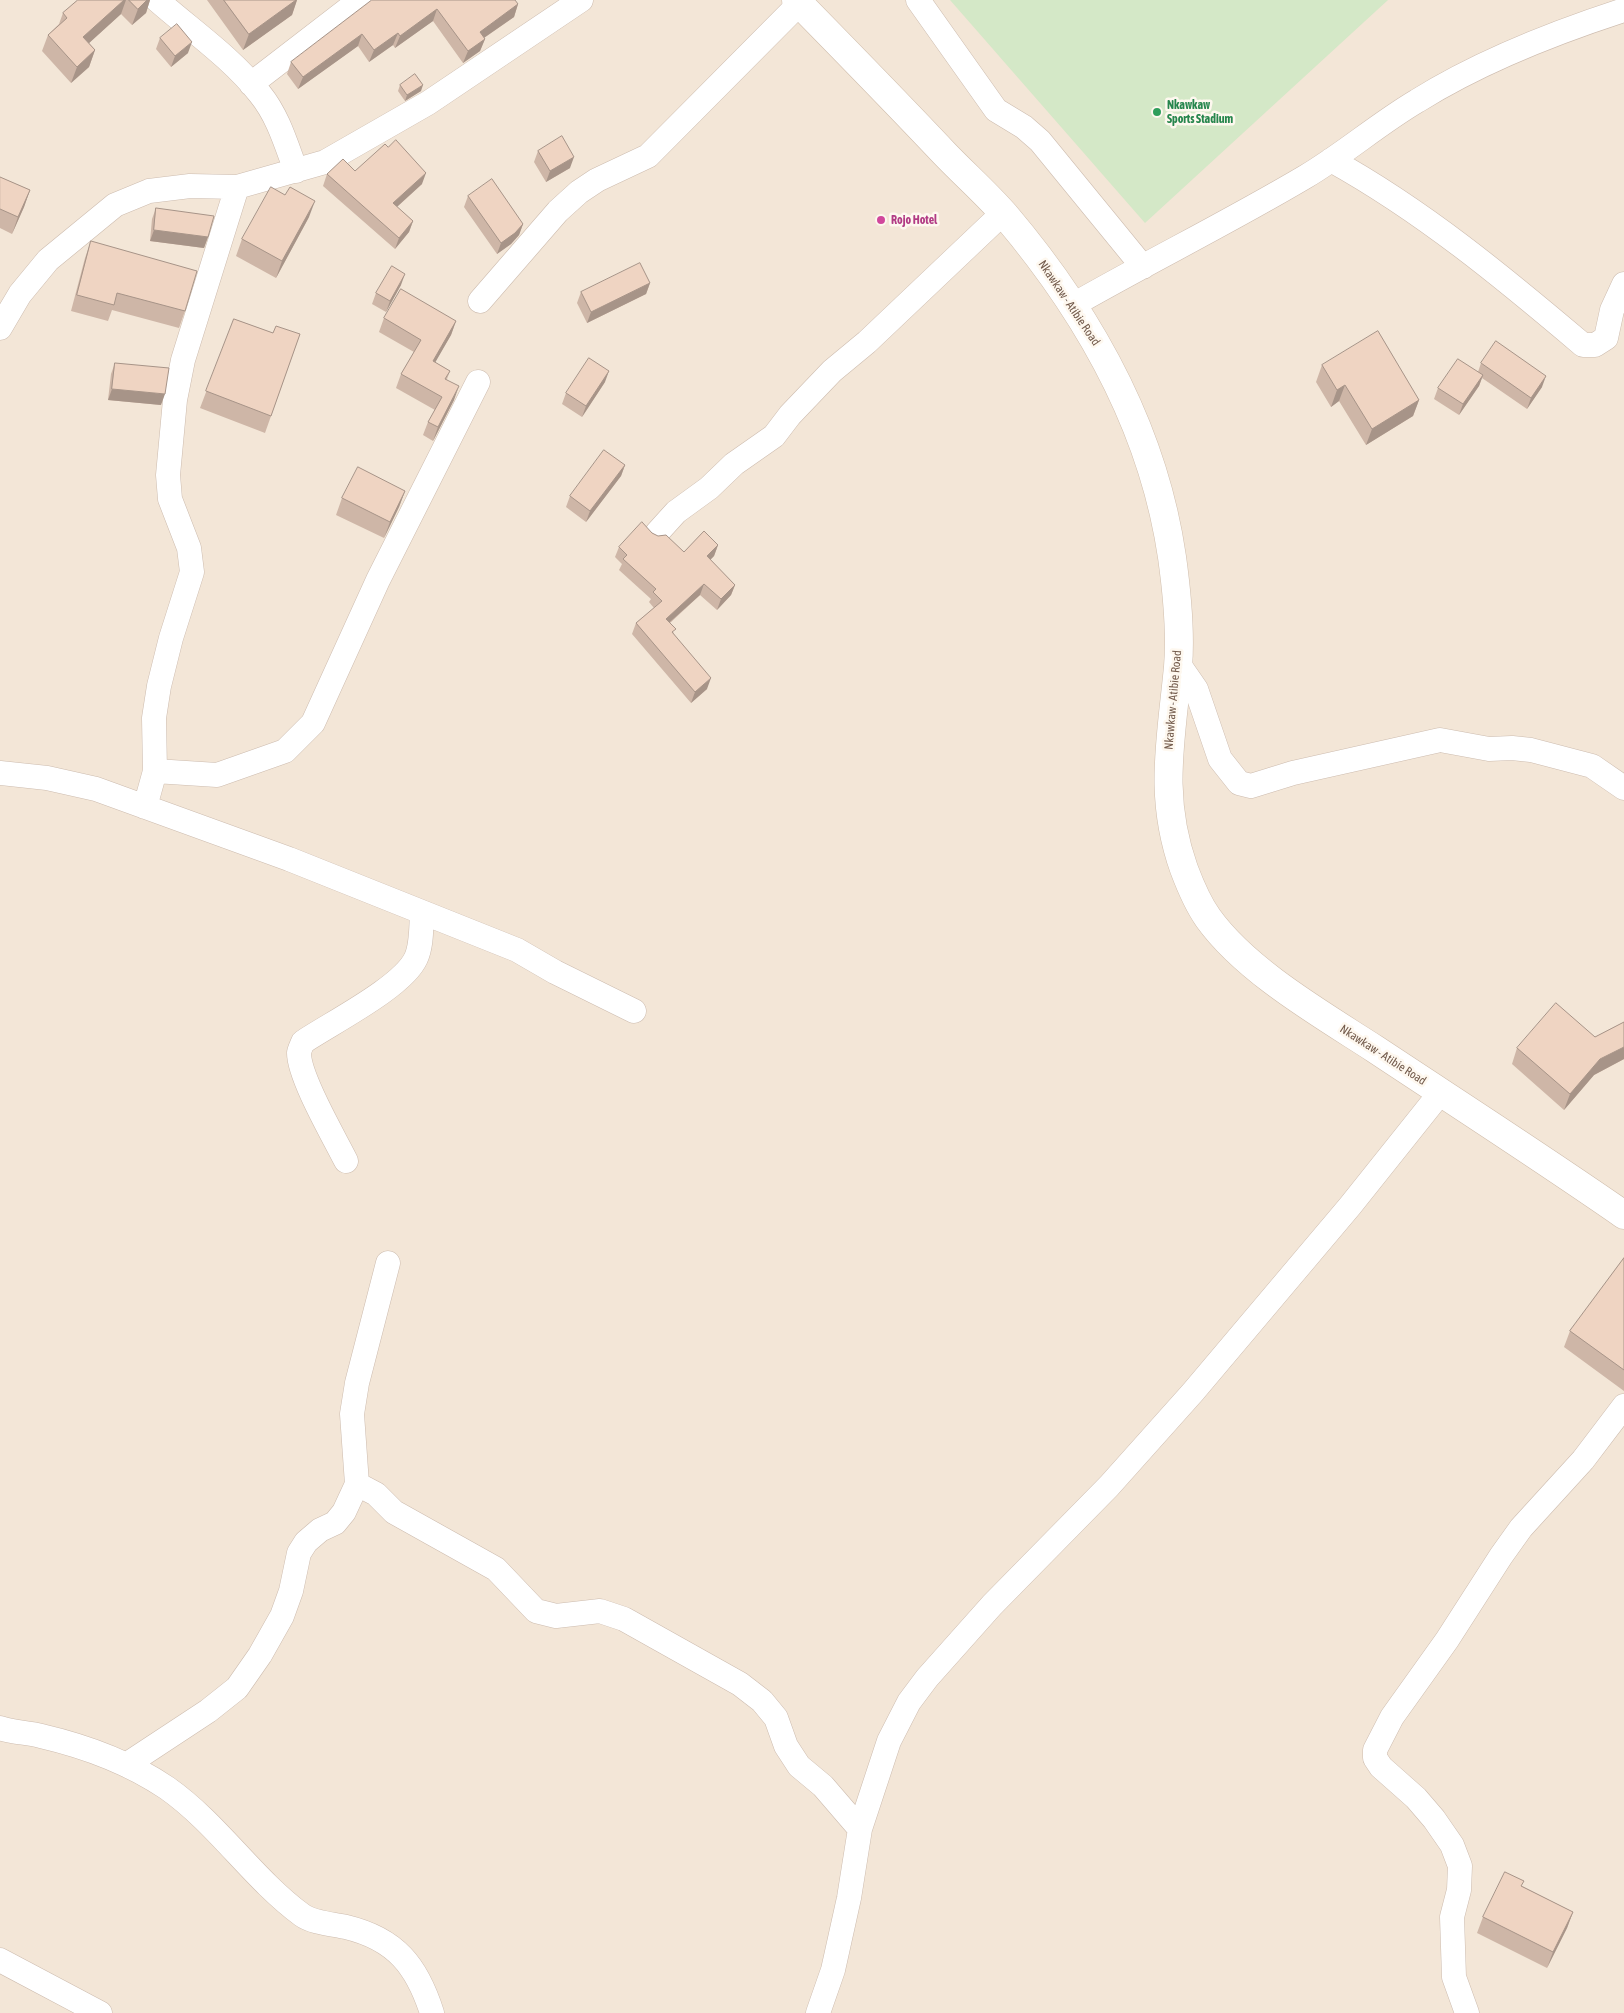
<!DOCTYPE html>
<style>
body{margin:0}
canvas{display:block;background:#fbf4e8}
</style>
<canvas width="1624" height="2013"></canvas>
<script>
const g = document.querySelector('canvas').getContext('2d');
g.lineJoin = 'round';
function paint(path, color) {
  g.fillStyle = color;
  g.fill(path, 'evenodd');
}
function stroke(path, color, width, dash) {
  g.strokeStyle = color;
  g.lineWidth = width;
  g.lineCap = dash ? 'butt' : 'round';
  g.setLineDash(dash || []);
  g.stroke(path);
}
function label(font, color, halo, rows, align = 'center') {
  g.font = font + ' "Asap Condensed",sans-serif';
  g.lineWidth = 5;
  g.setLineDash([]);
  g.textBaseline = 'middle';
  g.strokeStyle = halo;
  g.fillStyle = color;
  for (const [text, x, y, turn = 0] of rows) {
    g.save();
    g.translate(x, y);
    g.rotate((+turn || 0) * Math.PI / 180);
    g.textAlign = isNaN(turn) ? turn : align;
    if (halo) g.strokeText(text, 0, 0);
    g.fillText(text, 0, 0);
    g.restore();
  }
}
const residential = new Path2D(`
 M 0,0 L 1624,0 L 1624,2013 L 0,2013 Z`);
const green = new Path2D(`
 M 950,0 L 1388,0 L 1145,223 Z`);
const street = new Path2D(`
 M 157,0 C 191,30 232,58 260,94 C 278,116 286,144 296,171
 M 918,0 L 996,110 L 1024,127 L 1040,141 L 1143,267
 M 251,84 L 360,0
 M 1331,160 C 1423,211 1504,278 1583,345 L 1595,345 L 1606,338 L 1612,310 L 1624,284
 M 480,301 L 558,211 L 579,192 L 597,180 L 648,156 L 800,3
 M 1073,305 C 1150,261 1229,222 1305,177 C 1344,154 1378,124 1417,101 C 1481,61 1553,33 1624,10
 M 0,328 L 20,294 L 48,260 L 115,205 L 149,191 L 190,186 L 237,187 L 325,162 L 428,103 L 581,0
 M 657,533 L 676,512 L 709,488 L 734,464 L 774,436 L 790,415 L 832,371 L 867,342 L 1003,213
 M 1178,663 L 1196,689 L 1220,759 L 1239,783 L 1251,786 L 1293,773 L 1440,740 L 1489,749 L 1512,748 L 1531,750 L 1592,766 L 1624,788
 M 155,771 L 217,775 L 285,751 L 313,723 L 378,580 L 478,382
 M 0,773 L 47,778 L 96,789 L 289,859 L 517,950 L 555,972 L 634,1011
 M 145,807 L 155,771 L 154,718 L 159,686 L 171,638 L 192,572 L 189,548 L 170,499 L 168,475 L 175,400 L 183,360 L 237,187
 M 346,1161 C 334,1137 299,1077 299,1053 C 299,1050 302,1045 303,1042 C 331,1023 403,987 416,958 C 422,945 421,927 422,913
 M 357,1484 L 376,1494 L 394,1512 L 496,1569 L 536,1611 L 556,1616 L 600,1611 L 624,1619 L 740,1684 L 762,1701 L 776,1718 L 786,1746 L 799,1766 L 823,1786 L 860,1829
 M 0,1728 C 13,1733 28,1732 41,1736 C 84,1746 130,1763 167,1788 C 218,1824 252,1878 302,1915 C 313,1923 333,1924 346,1927 C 396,1939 417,1966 432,2013
 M 126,1765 L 208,1711 L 237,1688 L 260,1655 L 282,1616 L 291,1591 L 299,1553 L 306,1542 L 320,1530 L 335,1523 L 344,1512 L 357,1484 L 352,1414 L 357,1383 L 388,1263
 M 0,1960 L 100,2013
 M 818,2013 L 833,1970 L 849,1898 L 860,1829 L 889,1741 L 909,1702 L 927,1678 L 992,1605 L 1109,1486 L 1193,1392 L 1350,1206 L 1441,1092
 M 1467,2013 L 1454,1977 L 1452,1917 L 1459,1890 L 1460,1866 L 1452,1845 L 1434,1819 L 1416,1798 L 1381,1767 L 1375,1758 L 1375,1750 L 1392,1717 L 1447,1640 L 1501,1556 L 1521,1528 L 1583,1460 L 1624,1406`);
const secondary = new Path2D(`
 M 796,0 C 846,51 895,101 944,153 C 964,174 986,193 1005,215 C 1089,314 1153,427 1172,557 C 1177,593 1181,631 1178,667 C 1171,741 1158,796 1184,869 C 1190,885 1198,904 1208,918 C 1246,971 1321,1014 1375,1049 C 1458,1104 1542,1158 1624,1215`);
const wall = new Path2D(`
 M 78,0 L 150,0 L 146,13 L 132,25 L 121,14 L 89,43 L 95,50 L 89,67 L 71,83 L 42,51 L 48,35 L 59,24 L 63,13 Z
 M 207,0 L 297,0 L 292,15 L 243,50 Z
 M 372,0 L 518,4 L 514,17 L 484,38 L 485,39 L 480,51 L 463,63 L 433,21 L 395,48 L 393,45 L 369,62 L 358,46 L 298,89 L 287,74 L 291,62 Z
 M 160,38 L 188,53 L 171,67 L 156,49 Z
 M 400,85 L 421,91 L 405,101 L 398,91 Z
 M 538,151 L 570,168 L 546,182 L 534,162 Z
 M 355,171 L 422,184 L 397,207 L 413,221 L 409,232 L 395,249 L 323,186 L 327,174 Z
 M 0,177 L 30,190 L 24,207 L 12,234 L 0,228 Z
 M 468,196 L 523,224 L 519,235 L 511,244 L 497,254 L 464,207 Z
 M 156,208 L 208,237 L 204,248 L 150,241 L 152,219 Z
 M 309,217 L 276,278 L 236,256 L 242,239 Z
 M 91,241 L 185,311 L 179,328 L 112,310 L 108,321 L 71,311 L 85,258 Z
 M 650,283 L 646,294 L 587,323 L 577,303 L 581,292 Z
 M 401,285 L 386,312 L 372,304 L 376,293 Z
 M 384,318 L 456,321 L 451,335 L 435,362 L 450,371 L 447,379 L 454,400 L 433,441 L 423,435 L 428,422 L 435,410 L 396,388 L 401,374 L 414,352 L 379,332 Z
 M 234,319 L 273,333 L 300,334 L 265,433 L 200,408 Z
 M 115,363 L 161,405 L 108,400 L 111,374 Z
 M 1481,363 L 1542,387 L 1527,409 L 1482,378 L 1479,386 L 1459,415 L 1434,399 L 1438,388 L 1478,372 Z
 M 1322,365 L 1419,400 L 1413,416 L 1366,445 L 1339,401 L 1331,407 L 1316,382 Z
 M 605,382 L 582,417 L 562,404 L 566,393 Z
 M 625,465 L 621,476 L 586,522 L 566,507 L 570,496 Z
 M 405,491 L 399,507 L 384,538 L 336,515 L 342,498 Z
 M 652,533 L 684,552 L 718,545 L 714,556 L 710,560 L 735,585 L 731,595 L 717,610 L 700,595 L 670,623 L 674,634 L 707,689 L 691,703 L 632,634 L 636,623 L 654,608 L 649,602 L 651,599 L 619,570 L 622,564 L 615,557 L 619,547 Z
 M 1624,1022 L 1624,1059 L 1594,1075 L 1564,1110 L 1512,1064 L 1517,1048 L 1595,1037 Z
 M 1624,1258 L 1624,1391 L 1564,1347 L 1570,1331 Z
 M 1522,1886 L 1573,1912 L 1567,1928 L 1547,1968 L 1477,1933 L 1483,1917 Z`);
const shadedWall = new Path2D(`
 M 124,0 L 126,0 L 121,14 L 77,54 L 83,37 Z
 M 147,0 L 150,0 L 146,13 L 132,25 L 138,9 Z
 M 296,0 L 297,0 L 292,15 L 243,50 L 249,34 Z
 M 518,4 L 514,17 L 475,44 L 480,32 Z
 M 437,9 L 433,21 L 395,48 L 400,36 Z
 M 398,33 L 393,45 L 369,62 L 374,50 Z
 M 362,34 L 358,46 L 298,89 L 303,77 Z
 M 485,39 L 480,51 L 463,63 L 468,51 Z
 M 192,42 L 188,53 L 171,67 L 175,56 Z
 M 95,50 L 89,67 L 71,83 L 77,67 Z
 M 423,85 L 421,91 L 405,101 L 407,95 Z
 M 574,157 L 570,168 L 546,182 L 550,171 Z
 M 426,173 L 422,184 L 389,214 L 393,203 Z
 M 30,190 L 24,207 L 12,234 L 18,217 Z
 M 315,201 L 309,217 L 276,278 L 282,261 Z
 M 413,221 L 409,232 L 395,249 L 399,238 Z
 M 523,224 L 519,235 L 511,244 L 497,254 L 501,243 Z
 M 154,230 L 208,237 L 204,248 L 150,241 Z
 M 405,274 L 401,285 L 386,312 L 390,301 Z
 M 650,283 L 646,294 L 587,323 L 591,312 Z
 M 456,321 L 451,335 L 428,375 L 433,361 Z
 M 609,371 L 605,382 L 582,417 L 586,406 Z
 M 1483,375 L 1479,386 L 1459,415 L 1463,404 Z
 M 1546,376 L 1542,387 L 1527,409 L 1531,398 Z
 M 1345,385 L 1339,401 L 1331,407 L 1337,390 Z
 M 459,386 L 454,400 L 433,441 L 438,427 Z
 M 112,389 L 165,394 L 161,405 L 108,400 Z
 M 1419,400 L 1413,416 L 1366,445 L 1372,429 Z
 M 625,465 L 621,476 L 586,522 L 590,511 Z
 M 405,491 L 399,507 L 384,538 L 390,522 Z
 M 718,545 L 714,556 L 703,567 L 707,556 Z
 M 704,584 L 700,595 L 662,629 L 666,619 Z
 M 735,585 L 731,595 L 717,610 L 721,599 Z
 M 711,678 L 707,689 L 691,703 L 695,692 Z
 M 1624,1047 L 1624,1059 L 1594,1075 L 1564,1110 L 1570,1094 L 1600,1059 Z
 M 1573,1912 L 1567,1928 L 1547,1968 L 1553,1952 Z`);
const building = new Path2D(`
 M 78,0 L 124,0 L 83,37 L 95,50 L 77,67 L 48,35 L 67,18 L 63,13 Z
 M 129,0 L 147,0 L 138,9 Z
 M 224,0 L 296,0 L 249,34 Z
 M 372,0 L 515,0 L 518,4 L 480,32 L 485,39 L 468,51 L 437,9 L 400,36 L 398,33 L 374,50 L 362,34 L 303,77 L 291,62 Z
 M 177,24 L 192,42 L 175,56 L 160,38 Z
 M 415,74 L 423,85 L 407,95 L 400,85 Z
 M 562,136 L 574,157 L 550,171 L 538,151 Z
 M 396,140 L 426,173 L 393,203 L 413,221 L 399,238 L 327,174 L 343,159 L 355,171 L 385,144 L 388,147 Z
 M 0,177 L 30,190 L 18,217 L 0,209 Z
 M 492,179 L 523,224 L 515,233 L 501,243 L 468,196 Z
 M 271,187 L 285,195 L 290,187 L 315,201 L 282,261 L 242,239 Z
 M 156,208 L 214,216 L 208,237 L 154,230 Z
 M 91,241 L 197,271 L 185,311 L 117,293 L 114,305 L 77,295 Z
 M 640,263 L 650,283 L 591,312 L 581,292 Z
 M 392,266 L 405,274 L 390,301 L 376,293 Z
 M 401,289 L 456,321 L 433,361 L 450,371 L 445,379 L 459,386 L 438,427 L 428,422 L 442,397 L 401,374 L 421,340 L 384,318 Z
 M 234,319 L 273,333 L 276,326 L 300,334 L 271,416 L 206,391 Z
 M 1378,331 L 1419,400 L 1372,429 L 1345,385 L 1337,390 L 1322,365 Z
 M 1496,341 L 1546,376 L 1531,398 L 1481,363 Z
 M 589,358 L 609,371 L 586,406 L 566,393 Z
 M 1458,359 L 1483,375 L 1463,404 L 1438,388 Z
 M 115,363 L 169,368 L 165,394 L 112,389 Z
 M 604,450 L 625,465 L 590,511 L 570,496 Z
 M 358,467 L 405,491 L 390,522 L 342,498 Z
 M 642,522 L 652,533 L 658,536 L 666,535 L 684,552 L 704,531 L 718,545 L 707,556 L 735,585 L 721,599 L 704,584 L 666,619 L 676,629 L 672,632 L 711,678 L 695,692 L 636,623 L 662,601 L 653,592 L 656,589 L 623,559 L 627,555 L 619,547 Z
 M 1556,1003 L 1595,1037 L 1624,1022 L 1624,1047 L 1600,1059 L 1570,1094 L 1517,1048 Z
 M 1624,1258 L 1624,1370 L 1570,1331 Z
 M 1505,1872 L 1524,1881 L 1521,1886 L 1573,1912 L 1553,1952 L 1483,1917 Z`);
const markers = [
 [1157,112,5,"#2e9e5b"],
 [881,220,5,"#d1479c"]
];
const leisureNames = [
 ["Nkawkaw",1167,105],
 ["Sports Stadium",1167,119]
];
const hotelNames = [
 ["Rojo Hotel",891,220]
];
const streetNames = [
 ["Nkawkaw - Atibie Road",1069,303,56],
 ["Nkawkaw - Atibie Road",1173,700,-85],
 ["Nkawkaw - Atibie Road",1383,1055,33]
];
paint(residential, '#f3e6d7');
paint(green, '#d4e8c7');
stroke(street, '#cdbcaf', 25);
stroke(secondary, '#cfbdac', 29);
stroke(street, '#fff', 24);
stroke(secondary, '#fff', 28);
paint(wall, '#ceb6a7');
paint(shadedWall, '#a79488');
paint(building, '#efd4c2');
stroke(building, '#a79488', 1);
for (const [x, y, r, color] of markers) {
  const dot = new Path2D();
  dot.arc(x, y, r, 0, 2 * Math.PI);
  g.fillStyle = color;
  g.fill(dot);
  stroke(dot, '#fef8ef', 2);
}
label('bold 12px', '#27864d', '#fef8ef', leisureNames, 'left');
label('bold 12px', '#b23c85', '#fef8ef', hotelNames, 'left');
label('12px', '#745c4d', '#fef8ef', streetNames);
</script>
